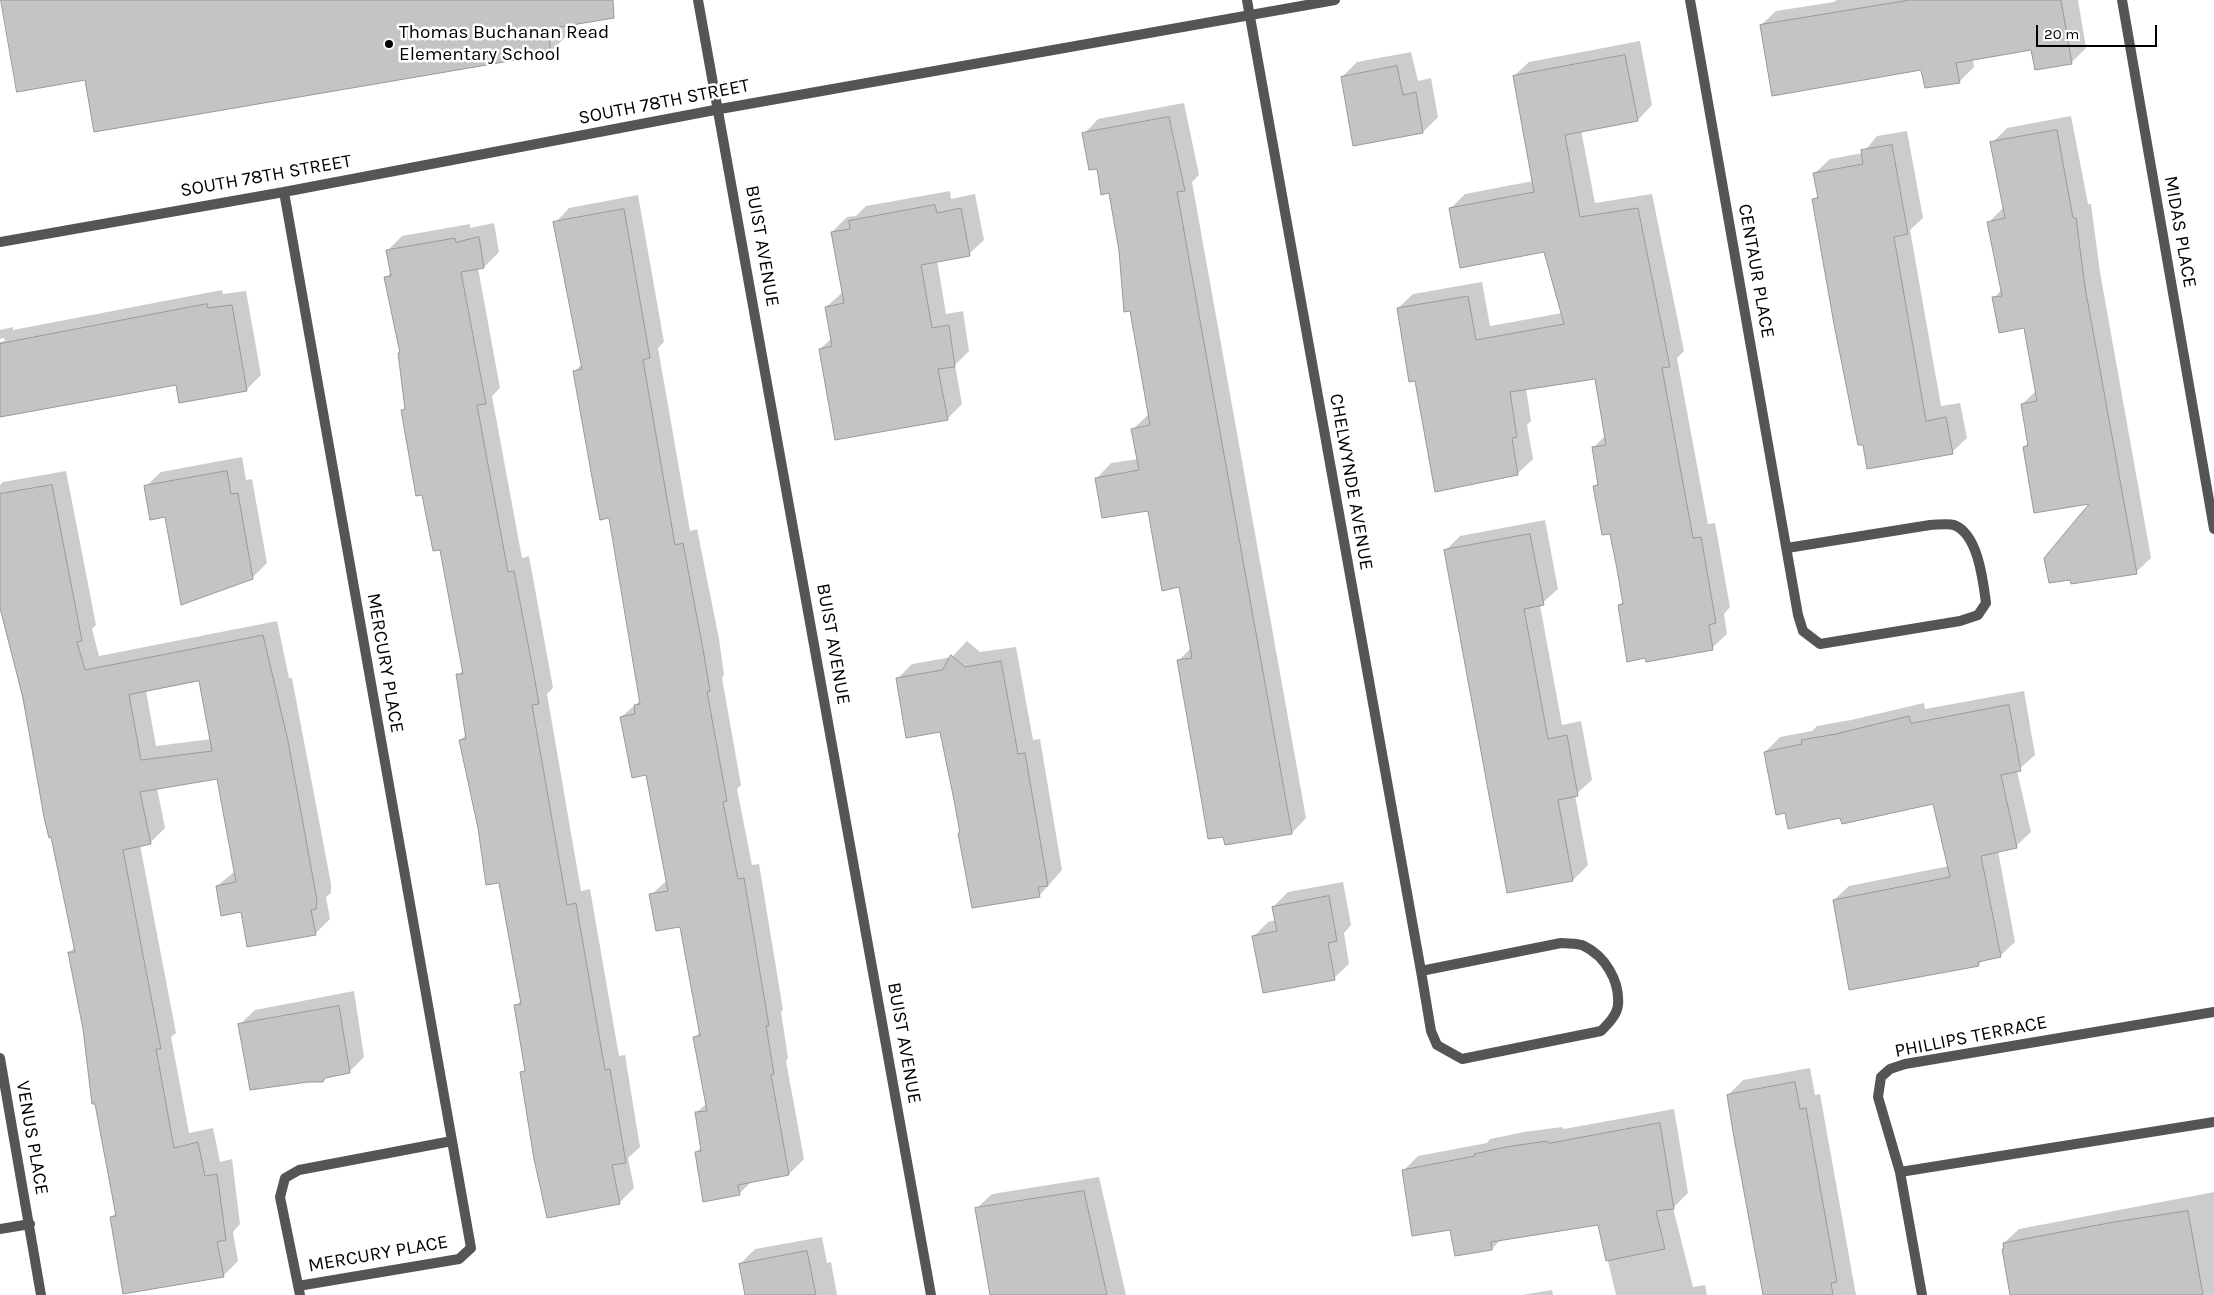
<!DOCTYPE html>
<style>
body{margin:0}
#map{position:relative;width:2214px;height:1295px;overflow:hidden;background:#fff;font-family:Karla,sans-serif}
canvas{display:block}
.scale{position:absolute;left:2036px;top:25px;width:121px;height:22px;box-sizing:border-box;border:2px solid #000;border-top:0;padding-left:6px;font-size:15px;line-height:18px;white-space:nowrap;color:#000;-webkit-text-stroke:4px #fff;paint-order:stroke}
</style>
<div id="map">
<canvas width="2214" height="1295"></canvas>
<div class="scale">20 m</div>
</div>
<script>
const g = document.querySelector('canvas').getContext('2d');
g.lineJoin = 'round';
function paint(path, color) {
  g.fillStyle = color;
  g.fill(path, 'evenodd');
}
function stroke(path, color, width, dash) {
  g.strokeStyle = color;
  g.lineWidth = width;
  g.lineCap = dash ? 'butt' : 'round';
  g.setLineDash(dash || []);
  g.stroke(path);
}
function label(font, color, halo, rows, align = 'center') {
  g.font = font + ' Karla,sans-serif';
  g.lineWidth = 5;
  g.setLineDash([]);
  g.textBaseline = 'middle';
  g.strokeStyle = halo;
  g.fillStyle = color;
  for (const [text, x, y, turn = 0] of rows) {
    g.save();
    g.translate(x, y);
    g.rotate((+turn || 0) * Math.PI / 180);
    g.textAlign = isNaN(turn) ? turn : align;
    if (halo) g.strokeText(text, 0, 0);
    g.fillText(text, 0, 0);
    g.restore();
  }
}
const shadow = new Path2D(`
 M 2,0 L 603,0 L 571,24 L 572,31 L 550,52 L 86,79 Z
 M 1837,0 L 2078,0 L 2086,48 L 2071,63 L 2032,48 L 1973,59 L 1974,67 L 1960,81 L 1922,68 L 1761,25 L 1776,11 L 1834,2 Z
 M 1640,41 L 1652,105 L 1638,120 L 1581,130 L 1595,203 L 1652,194 L 1684,351 L 1677,358 L 1708,524 L 1715,523 L 1730,607 L 1724,614 L 1727,634 L 1712,648 L 1619,605 L 1624,601 L 1611,532 L 1595,486 L 1599,482 L 1593,448 L 1606,435 L 1596,377 L 1526,388 L 1531,421 L 1527,425 L 1533,459 L 1518,473 L 1436,491 L 1416,380 L 1398,308 L 1413,294 L 1482,282 L 1490,326 L 1562,313 L 1545,251 L 1451,208 L 1465,194 L 1533,181 L 1514,76 L 1529,62 Z
 M 1411,52 L 1418,81 L 1431,78 L 1438,117 L 1423,132 L 1342,77 L 1357,62 Z
 M 1184,103 L 1199,175 L 1192,182 L 1306,818 L 1292,833 L 1178,661 L 1191,648 L 1180,586 L 1149,510 L 1097,478 L 1111,463 L 1138,459 L 1133,429 L 1149,414 L 1110,192 L 1084,134 L 1098,119 Z
 M 2071,116 L 2088,204 L 2091,204 L 2100,272 L 2151,558 L 2136,572 L 2071,579 L 2092,502 L 2024,447 L 2028,443 L 2022,404 L 2037,390 L 2025,327 L 1994,298 L 2002,289 L 1989,222 L 2004,207 L 1992,143 L 2007,128 Z
 M 1907,131 L 1923,218 L 1910,230 L 1941,406 L 1960,403 L 1967,438 L 1952,452 L 1868,467 L 1813,200 L 1819,195 L 1815,173 L 1830,159 L 1863,153 L 1877,136 Z
 M 950,191 L 951,199 L 975,194 L 984,240 L 969,254 L 937,260 L 946,314 L 963,311 L 969,351 L 955,365 L 962,404 L 947,419 L 820,349 L 832,338 L 826,307 L 843,292 L 832,232 L 847,217 L 856,216 L 866,206 Z
 M 638,195 L 664,342 L 658,348 L 690,531 L 697,529 L 719,639 L 724,675 L 722,678 L 741,785 L 737,789 L 752,865 L 759,864 L 783,1010 L 781,1012 L 788,1058 L 786,1061 L 804,1159 L 789,1174 L 752,1181 L 739,1194 L 696,1152 L 702,1147 L 696,1113 L 707,1103 L 695,1037 L 700,1032 L 681,925 L 651,895 L 667,880 L 647,773 L 621,717 L 641,700 L 610,517 L 575,371 L 582,364 L 555,223 L 569,208 Z
 M 494,223 L 499,252 L 484,267 L 478,268 L 500,388 L 492,396 L 522,558 L 529,556 L 553,688 L 547,694 L 581,891 L 590,889 L 619,1056 L 625,1055 L 640,1147 L 628,1158 L 634,1188 L 619,1203 L 522,1073 L 526,1068 L 516,1006 L 521,1000 L 500,881 L 460,740 L 467,734 L 458,675 L 463,670 L 441,548 L 423,494 L 403,411 L 406,407 L 399,354 L 401,352 L 386,278 L 391,272 L 387,251 L 402,236 L 470,224 L 470,228 Z
 M 222,290 L 223,294 L 246,291 L 261,375 L 246,390 L 177,383 L 0,416 L 0,342 L 5,341 L 4,338 L 0,339 L 0,330 L 13,327 L 13,330 Z
 M 242,457 L 246,480 L 252,479 L 267,563 L 252,578 L 146,486 L 161,472 Z
 M 66,471 L 96,625 L 92,629 L 99,656 L 277,621 L 289,678 L 292,678 L 331,884 L 331,893 L 326,897 L 330,919 L 315,934 L 242,911 L 217,886 L 235,871 L 218,778 L 157,788 L 165,828 L 150,843 L 140,845 L 176,1033 L 171,1037 L 189,1133 L 213,1128 L 220,1162 L 232,1159 L 240,1224 L 233,1232 L 238,1261 L 223,1276 L 111,1217 L 117,1212 L 70,952 L 75,947 L 0,593 L 0,485 L 3,482 ZM 200,680 L 211,739 L 156,746 L 146,691 Z
 M 1545,520 L 1558,589 L 1540,605 L 1562,725 L 1581,721 L 1592,780 L 1575,795 L 1588,865 L 1573,880 L 1445,551 L 1460,536 Z
 M 967,641 L 980,652 L 1016,647 L 1033,740 L 1040,739 L 1062,870 L 1039,896 L 961,832 L 941,731 L 898,678 L 912,664 L 952,657 Z
 M 2024,691 L 2035,755 L 2017,771 L 2031,832 L 2016,846 L 1998,851 L 2015,942 L 2000,956 L 1983,960 L 1978,965 L 1834,900 L 1849,886 L 1949,866 L 1934,803 L 1841,817 L 1786,811 L 1765,752 L 1780,737 L 1812,731 L 1817,726 L 1851,720 L 1924,703 L 1925,709 Z
 M 1343,882 L 1351,925 L 1344,933 L 1349,964 L 1334,978 L 1253,937 L 1268,922 L 1276,920 L 1273,907 L 1288,892 Z
 M 354,991 L 364,1057 L 349,1072 L 327,1076 L 322,1081 L 240,1024 L 255,1010 Z
 M 1810,1068 L 1815,1095 L 1820,1094 L 1856,1295 L 1764,1295 L 1728,1095 L 1743,1080 Z
 M 1674,1109 L 1688,1193 L 1673,1208 L 1693,1287 L 1705,1285 L 1707,1295 L 1616,1295 L 1599,1223 L 1501,1239 L 1492,1249 L 1451,1228 L 1403,1171 L 1418,1156 L 1487,1143 L 1490,1139 L 1524,1132 L 1562,1127 L 1564,1129 Z
 M 1099,1177 L 1126,1295 L 992,1295 L 977,1208 L 992,1194 Z
 M 2214,1192 L 2214,1295 L 2012,1295 L 2003,1249 L 2004,1243 L 2019,1229 Z
 M 822,1237 L 827,1263 L 831,1262 L 837,1295 L 746,1295 L 740,1264 L 755,1249 Z
 M 1552,1290 L 1553,1295 L 1522,1295 Z`);
const building = new Path2D(`
 M 1,0 L 613,0 L 614,18 L 548,29 L 551,54 L 94,132 L 85,80 L 17,92 Z
 M 1910,0 L 2061,0 L 2072,64 L 2035,70 L 2031,50 L 1956,63 L 1960,83 L 1925,88 L 1921,70 L 1772,96 L 1760,25 Z
 M 1625,55 L 1638,121 L 1565,135 L 1580,217 L 1638,208 L 1670,367 L 1662,368 L 1693,538 L 1701,537 L 1716,623 L 1709,625 L 1713,650 L 1646,662 L 1645,658 L 1627,662 L 1618,605 L 1623,604 L 1617,569 L 1610,534 L 1602,535 L 1593,486 L 1598,485 L 1592,447 L 1606,445 L 1595,379 L 1510,392 L 1517,437 L 1512,438 L 1518,475 L 1435,492 L 1415,381 L 1409,382 L 1397,308 L 1468,296 L 1476,340 L 1564,324 L 1544,252 L 1460,268 L 1449,208 L 1534,192 L 1513,76 Z
 M 1397,66 L 1403,95 L 1416,92 L 1423,133 L 1353,146 L 1341,77 Z
 M 1169,117 L 1185,191 L 1177,192 L 1292,834 L 1225,845 L 1223,837 L 1208,839 L 1197,774 L 1177,660 L 1192,658 L 1179,587 L 1162,591 L 1148,511 L 1102,518 L 1095,478 L 1139,470 L 1131,429 L 1150,425 L 1130,311 L 1124,312 L 1119,251 L 1109,193 L 1101,195 L 1097,169 L 1089,170 L 1082,133 Z
 M 2057,130 L 2073,218 L 2076,218 L 2085,287 L 2137,574 L 2071,584 L 2070,580 L 2049,583 L 2044,558 L 2089,504 L 2034,513 L 2023,447 L 2028,446 L 2021,404 L 2037,401 L 2024,328 L 1999,333 L 1992,297 L 2002,296 L 1987,222 L 2005,218 L 1990,142 Z
 M 1892,145 L 1908,234 L 1894,237 L 1926,421 L 1946,417 L 1953,454 L 1867,469 L 1863,445 L 1858,445 L 1834,324 L 1812,199 L 1818,198 L 1813,173 L 1863,164 L 1861,150 Z
 M 935,205 L 937,213 L 961,208 L 970,256 L 921,265 L 932,328 L 949,325 L 955,367 L 938,369 L 948,420 L 835,440 L 819,349 L 832,346 L 825,307 L 844,303 L 831,232 L 850,229 L 849,221 Z
 M 624,209 L 650,358 L 643,360 L 675,545 L 683,543 L 704,655 L 710,691 L 707,692 L 727,801 L 723,802 L 738,879 L 744,878 L 769,1026 L 766,1026 L 774,1074 L 771,1075 L 789,1175 L 738,1185 L 740,1195 L 703,1202 L 695,1152 L 701,1151 L 695,1112 L 707,1111 L 693,1037 L 700,1036 L 680,927 L 656,931 L 649,894 L 668,891 L 646,775 L 632,778 L 620,717 L 635,714 L 634,705 L 640,704 L 609,518 L 600,520 L 593,483 L 573,371 L 582,369 L 553,222 Z
 M 479,237 L 484,268 L 461,272 L 486,404 L 477,405 L 508,572 L 514,571 L 533,670 L 539,704 L 532,705 L 567,905 L 576,903 L 605,1070 L 610,1069 L 626,1163 L 612,1165 L 620,1204 L 547,1218 L 534,1159 L 520,1072 L 525,1071 L 514,1005 L 521,1004 L 499,883 L 486,885 L 478,828 L 459,740 L 466,739 L 456,674 L 463,674 L 440,550 L 433,551 L 422,495 L 416,496 L 401,410 L 405,409 L 398,353 L 400,353 L 384,277 L 391,276 L 386,250 L 455,238 L 456,242 Z
 M 207,304 L 208,308 L 232,305 L 247,391 L 179,403 L 176,385 L 0,417 L 0,344 Z
 M 227,471 L 231,494 L 238,493 L 253,579 L 181,605 L 165,517 L 150,520 L 144,486 Z
 M 52,485 L 82,641 L 77,642 L 85,670 L 263,635 L 288,741 L 317,900 L 316,909 L 311,910 L 316,935 L 247,947 L 241,912 L 221,916 L 216,886 L 236,882 L 217,779 L 140,792 L 151,844 L 123,850 L 161,1049 L 156,1049 L 174,1148 L 198,1142 L 205,1176 L 217,1174 L 226,1240 L 217,1242 L 224,1277 L 123,1294 L 110,1217 L 116,1216 L 95,1104 L 92,1104 L 83,1029 L 68,952 L 75,952 L 51,837 L 49,838 L 44,817 L 23,698 L 0,608 L 0,494 ZM 199,681 L 212,751 L 141,760 L 129,695 Z
 M 1530,534 L 1544,605 L 1524,609 L 1548,739 L 1567,735 L 1578,796 L 1558,800 L 1573,881 L 1507,893 L 1444,550 Z
 M 951,655 L 965,667 L 1001,661 L 1018,754 L 1025,753 L 1048,886 L 1038,887 L 1040,897 L 972,908 L 958,833 L 960,833 L 954,800 L 940,732 L 906,738 L 896,678 L 942,670 Z
 M 2009,705 L 2021,771 L 2001,775 L 2017,848 L 1981,856 L 2001,957 L 1978,962 L 1979,966 L 1849,990 L 1833,900 L 1950,877 L 1933,804 L 1842,824 L 1840,818 L 1788,829 L 1785,813 L 1776,815 L 1764,752 L 1802,744 L 1801,740 L 1836,734 L 1909,716 L 1911,723 Z
 M 1329,896 L 1337,941 L 1328,943 L 1335,980 L 1263,993 L 1252,936 L 1277,931 L 1272,907 Z
 M 339,1006 L 350,1073 L 325,1078 L 323,1082 L 308,1082 L 250,1090 L 238,1024 Z
 M 1795,1082 L 1800,1109 L 1806,1108 L 1837,1282 L 1831,1283 L 1833,1295 L 1763,1295 L 1733,1132 L 1727,1095 Z
 M 1660,1123 L 1674,1209 L 1656,1211 L 1665,1249 L 1606,1261 L 1598,1225 L 1491,1242 L 1492,1250 L 1455,1256 L 1450,1230 L 1412,1236 L 1402,1170 L 1475,1156 L 1474,1154 L 1506,1147 L 1547,1141 L 1549,1143 Z
 M 1084,1191 L 1107,1295 L 990,1295 L 975,1208 Z
 M 2188,1211 L 2203,1295 L 2010,1295 L 2002,1249 L 2004,1249 L 2003,1243 L 2114,1222 Z
 M 807,1251 L 816,1295 L 745,1295 L 739,1264 Z`);
const minor = new Path2D(`
 M 1247,0 L 1421,971
 M 1690,0 L 1798,615 L 1803,631 L 1820,644 L 1960,621 L 1978,615 L 1986,603 C 1983,580 1978,534 1954,525 C 1948,523 1937,525 1930,525 L 1787,548
 M 2122,0 L 2214,529
 M 284,192 L 471,1248 L 459,1259 L 298,1286
 M 0,242 L 284,192 L 720,109
 M 1561,943 C 1568,944 1578,943 1584,946 C 1605,956 1620,981 1618,1005 C 1617,1015 1608,1024 1601,1031 L 1462,1059 L 1437,1045 L 1431,1031 L 1421,971 Z
 M 0,1058 L 41,1295
 M 1900,1172 L 2214,1122
 M 0,1229 L 30,1224
 M 300,1295 L 280,1197 L 285,1178 L 299,1170 L 452,1141
 M 1922,1295 L 1900,1172 L 1878,1097 L 1881,1077 L 1890,1069 L 1905,1064 L 2214,1012`);
const tertiary = new Path2D(`
 M 698,0 L 931,1295
 M 720,109 L 1335,0`);
const markers = [
 [389,44,5,"#000"]
];
const poiNames = [
 ["Thomas Buchanan Read",399,33],
 ["Elementary School",399,55]
];
const streetNames = [
 ["SOUTH 78TH STREET",664,102,-11],
 ["SOUTH 78TH STREET",266,176,-10],
 ["MIDAS PLACE",2180,232,80],
 ["BUIST AVENUE",762,246,80],
 ["CENTAUR PLACE",1756,271,80],
 ["CHELWYNDE AVENUE",1351,482,80],
 ["BUIST AVENUE",833,644,80],
 ["MERCURY PLACE",385,663,80],
 ["PHILLIPS TERRACE",1971,1037,-11],
 ["BUIST AVENUE",904,1043,80],
 ["VENUS PLACE",32,1138,80],
 ["MERCURY PLACE",378,1254,-10]
];
paint(shadow, '#0003');
paint(building, '#c4c4c4');
stroke(building, '#999', 1);
stroke(minor, '#555', 10);
stroke(tertiary, '#555', 10);
for (const [x, y, r, color] of markers) {
  const dot = new Path2D();
  dot.arc(x, y, r, 0, 2 * Math.PI);
  g.fillStyle = color;
  g.fill(dot);
  stroke(dot, '#fff', 2);
}
label('19px', '#000', '#fff', poiNames, 'left');
label('19px', '#000', '#fff', streetNames);
</script>
